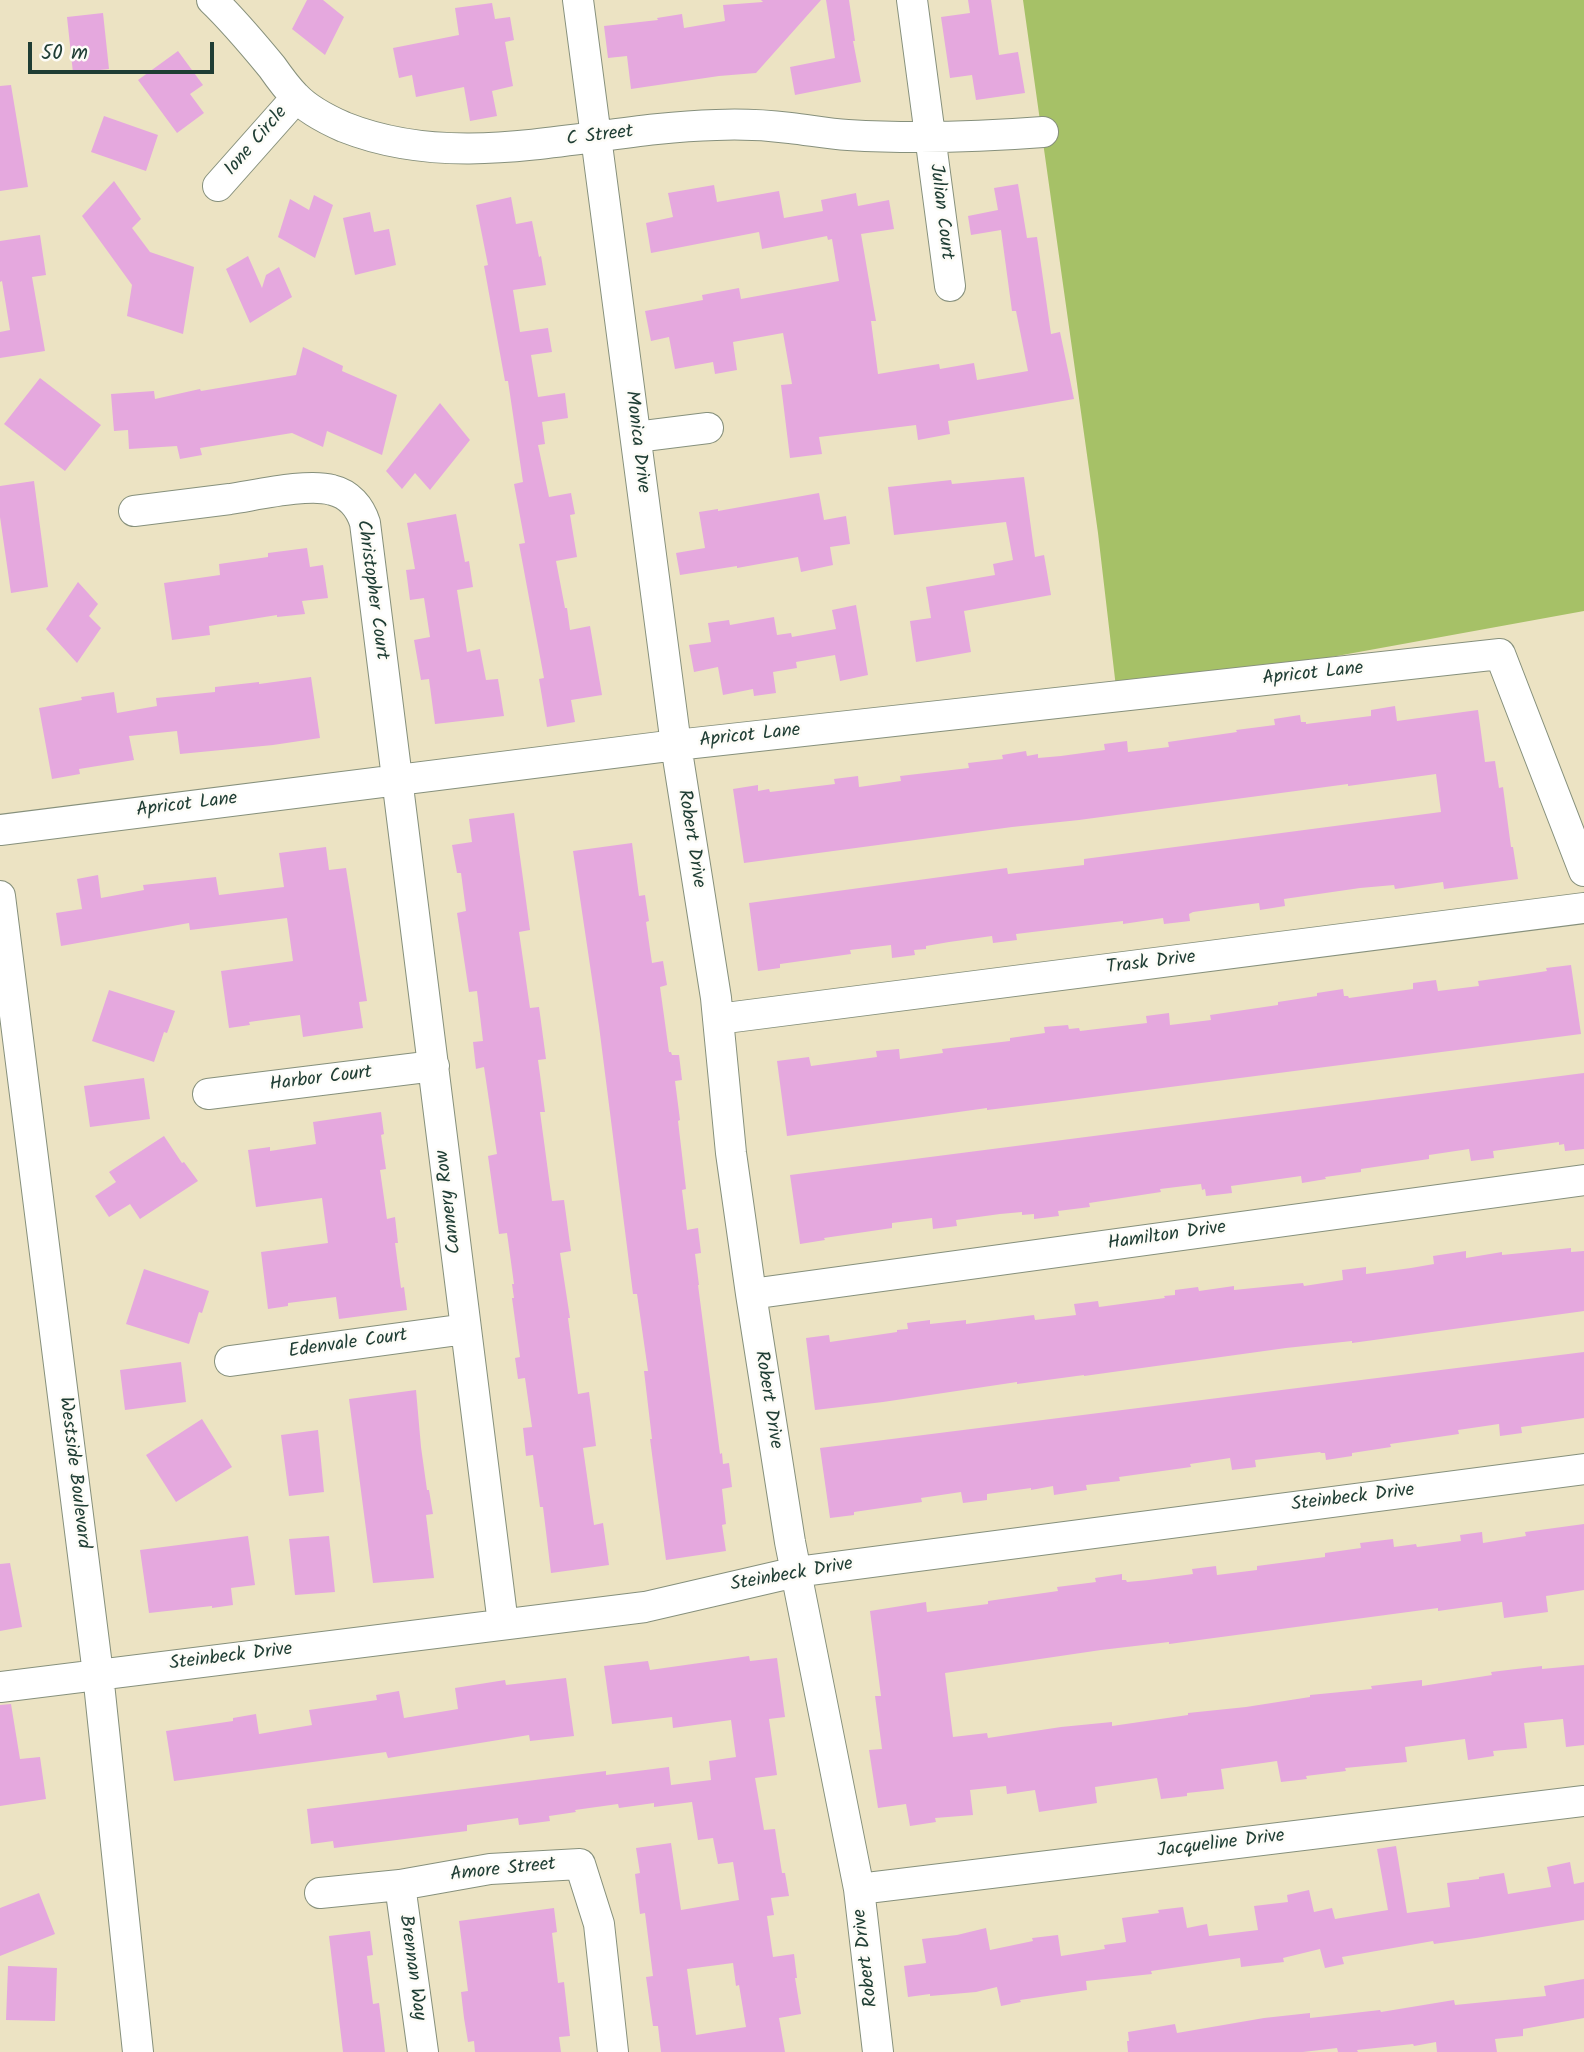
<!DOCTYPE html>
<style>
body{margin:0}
#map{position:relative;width:1584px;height:2052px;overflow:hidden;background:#ece3c3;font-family:Kalam,sans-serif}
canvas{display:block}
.scale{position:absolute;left:28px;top:42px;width:186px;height:32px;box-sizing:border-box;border:4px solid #1f3d34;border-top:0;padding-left:9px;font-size:21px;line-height:24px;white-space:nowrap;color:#1f3d34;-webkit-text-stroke:5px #fdfcf7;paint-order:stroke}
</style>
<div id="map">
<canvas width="1584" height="2052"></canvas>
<div class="scale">50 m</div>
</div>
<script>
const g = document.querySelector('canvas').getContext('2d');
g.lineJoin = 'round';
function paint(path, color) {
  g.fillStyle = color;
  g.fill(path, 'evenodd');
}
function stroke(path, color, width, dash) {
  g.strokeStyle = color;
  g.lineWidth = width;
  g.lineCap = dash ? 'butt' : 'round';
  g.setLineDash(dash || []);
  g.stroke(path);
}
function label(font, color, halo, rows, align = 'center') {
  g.font = font + ' Kalam,sans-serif';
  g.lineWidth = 5;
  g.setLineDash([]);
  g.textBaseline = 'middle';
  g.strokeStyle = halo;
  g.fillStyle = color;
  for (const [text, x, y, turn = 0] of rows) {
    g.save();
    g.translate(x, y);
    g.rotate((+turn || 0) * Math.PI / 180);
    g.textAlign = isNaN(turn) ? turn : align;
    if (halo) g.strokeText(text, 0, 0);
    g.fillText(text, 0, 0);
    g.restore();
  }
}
const green = new Path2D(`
 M 1023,0 L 1584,0 L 1584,611 L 1117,696 L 1098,533 Z`);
const building = new Path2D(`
 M 307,0 L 323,0 L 344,17 L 325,55 L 292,29 Z
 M 761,0 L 821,0 L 756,73 L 719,76 L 631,89 L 627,56 L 608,58 L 604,26 L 658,20 L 657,18 L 682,14 L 684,28 L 725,21 L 723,5 L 763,2 Z
 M 826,0 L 849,0 L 855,41 L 853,41 L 861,82 L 795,95 L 790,67 L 835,58 Z
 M 968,0 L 991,0 L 999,55 L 1018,52 L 1025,93 L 976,100 L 972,75 L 950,78 L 941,17 L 970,13 Z
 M 492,3 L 495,19 L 510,17 L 514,40 L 505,42 L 513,86 L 492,91 L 497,116 L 470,121 L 464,87 L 416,97 L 412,75 L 399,78 L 393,48 L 459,35 L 455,8 Z
 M 103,13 L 109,69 L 73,73 L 67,17 Z
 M 178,51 L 203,85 L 190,94 L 204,113 L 177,133 L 138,80 Z
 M 11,85 L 28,187 L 0,191 L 0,86 Z
 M 104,116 L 158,135 L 146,171 L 91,152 Z
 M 114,181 L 141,219 L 132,228 L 150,252 L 194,267 L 183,334 L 127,316 L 132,285 L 82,216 Z
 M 1018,184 L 1027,238 L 1037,237 L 1051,334 L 1060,332 L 1074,399 L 948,421 L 950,434 L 918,440 L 916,425 L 819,437 L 822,454 L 790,458 L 781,385 L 792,384 L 783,333 L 733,342 L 737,370 L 715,374 L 713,362 L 675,369 L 669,337 L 651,341 L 645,311 L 703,300 L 702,295 L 739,288 L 741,299 L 839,281 L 832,239 L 828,240 L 827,236 L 762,249 L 759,232 L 651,253 L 646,223 L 673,217 L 668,193 L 714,185 L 717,202 L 779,191 L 784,218 L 823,211 L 821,200 L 856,193 L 858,206 L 889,200 L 894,229 L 861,234 L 876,321 L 871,321 L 878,374 L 939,364 L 940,369 L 974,363 L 977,380 L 1028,371 L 1016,311 L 1012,311 L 1001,230 L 971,235 L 968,216 L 998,210 L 994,188 Z
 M 314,195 L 333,205 L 315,258 L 278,237 L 290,199 L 309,210 Z
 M 511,197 L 516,224 L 532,221 L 539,257 L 541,256 L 546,285 L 513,290 L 520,332 L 548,328 L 552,352 L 531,355 L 538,397 L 565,393 L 568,418 L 542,422 L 545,444 L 538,445 L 549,497 L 571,493 L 575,514 L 570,515 L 577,557 L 556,561 L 565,608 L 567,608 L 570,630 L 590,626 L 602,695 L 571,700 L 575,722 L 547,727 L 539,679 L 544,678 L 519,544 L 525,543 L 514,484 L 523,482 L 508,381 L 505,381 L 484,266 L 488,265 L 476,205 Z
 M 370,212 L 374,232 L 389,229 L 396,265 L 355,275 L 343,218 Z
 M 40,235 L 46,275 L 32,277 L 45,351 L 0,358 L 0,332 L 10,330 L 2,281 L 0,282 L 0,241 Z
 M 248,256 L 262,288 L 266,275 L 279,267 L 292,297 L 250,323 L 226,269 Z
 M 303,347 L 343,366 L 342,371 L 397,395 L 382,455 L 327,431 L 323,447 L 292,433 L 200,448 L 202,455 L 180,459 L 177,446 L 129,449 L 128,430 L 114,431 L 111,394 L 154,391 L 155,399 L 200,389 L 201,391 L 296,375 Z
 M 40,378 L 101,425 L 65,471 L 4,424 Z
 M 440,403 L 470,440 L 430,490 L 415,473 L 402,489 L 386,471 Z
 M 1024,477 L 1035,557 L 1044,555 L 1051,595 L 964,611 L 971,652 L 916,662 L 910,621 L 931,618 L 926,587 L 995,575 L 993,564 L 1013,560 L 1006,522 L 894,535 L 888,487 L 951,480 L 952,484 Z
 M 34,481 L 48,587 L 11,593 L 0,517 L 0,486 Z
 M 819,493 L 824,520 L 846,516 L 850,544 L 830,547 L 833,565 L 801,572 L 798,557 L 737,568 L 737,566 L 680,575 L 676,553 L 705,548 L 699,512 L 718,509 L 718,511 Z
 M 456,514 L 465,562 L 469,561 L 473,587 L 457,590 L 467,652 L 480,649 L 486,680 L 498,679 L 504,716 L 435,724 L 429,679 L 421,680 L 414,640 L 430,637 L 424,598 L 410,600 L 406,570 L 415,569 L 407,523 Z
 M 307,548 L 310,567 L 323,565 L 328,598 L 302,601 L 305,614 L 277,617 L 277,615 L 209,626 L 210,635 L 172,640 L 164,583 L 220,575 L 219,564 L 268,557 L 268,553 Z
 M 78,582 L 98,604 L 89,616 L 101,628 L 77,663 L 46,629 Z
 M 856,605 L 868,675 L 840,681 L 835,655 L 796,662 L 797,668 L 773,672 L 776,693 L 754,696 L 753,689 L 723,695 L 718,667 L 694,672 L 689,645 L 711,642 L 708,623 L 729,620 L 730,625 L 774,617 L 777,635 L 791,633 L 792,637 L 836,629 L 832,610 Z
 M 311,677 L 320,738 L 273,745 L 180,754 L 177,731 L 129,736 L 134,760 L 79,769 L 80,774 L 52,779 L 39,708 L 82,700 L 81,697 L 114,692 L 117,713 L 157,706 L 156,698 L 215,692 L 215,687 L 259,682 L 259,684 Z
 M 1395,706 L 1397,721 L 1478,710 L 1485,762 L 1495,761 L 1499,788 L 1503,787 L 1511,847 L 1513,847 L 1518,879 L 1444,889 L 1443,882 L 1395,889 L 1394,885 L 1360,888 L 1284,899 L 1285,906 L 1260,910 L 1259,903 L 1193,912 L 1189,914 L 1190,921 L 1164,924 L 1163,918 L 1123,924 L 1123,921 L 1016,934 L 1017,940 L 993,943 L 992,936 L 949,942 L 926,946 L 926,949 L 914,950 L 915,955 L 892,958 L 891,945 L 850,950 L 851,954 L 780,964 L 780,968 L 758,971 L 749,903 L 1007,868 L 1008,874 L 1084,865 L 1084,859 L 1441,812 L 1436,774 L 1348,786 L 1348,784 L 1079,820 L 1012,827 L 744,863 L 733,789 L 758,785 L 758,791 L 769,789 L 770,792 L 835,784 L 834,779 L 858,776 L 859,787 L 901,781 L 900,776 L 969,768 L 968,763 L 1003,759 L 1002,755 L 1026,751 L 1027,756 L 1038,754 L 1038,758 L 1061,756 L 1105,750 L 1104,744 L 1127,741 L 1128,752 L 1169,747 L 1168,742 L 1237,732 L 1236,730 L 1275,725 L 1274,719 L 1300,715 L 1301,722 L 1306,722 L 1306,724 L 1371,716 L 1371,710 Z
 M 514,813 L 530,930 L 519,932 L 530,1008 L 539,1007 L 546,1059 L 538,1060 L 545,1112 L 540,1112 L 552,1201 L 564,1200 L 571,1251 L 560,1253 L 570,1318 L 568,1318 L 578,1394 L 589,1392 L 596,1446 L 583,1448 L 594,1525 L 603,1523 L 609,1565 L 551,1573 L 543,1507 L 540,1507 L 533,1455 L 526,1456 L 523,1428 L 532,1427 L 525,1378 L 518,1379 L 515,1358 L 520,1357 L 512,1298 L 514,1298 L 512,1284 L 514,1284 L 507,1233 L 499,1234 L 488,1156 L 497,1154 L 484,1067 L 476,1069 L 473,1042 L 483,1041 L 477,991 L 469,992 L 457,913 L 466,911 L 461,873 L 457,873 L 452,845 L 472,842 L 469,819 Z
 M 632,843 L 639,896 L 645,895 L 649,921 L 646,922 L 652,963 L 663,961 L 667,985 L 660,987 L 669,1052 L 671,1052 L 672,1055 L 679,1055 L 682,1080 L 675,1081 L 680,1120 L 678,1121 L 686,1189 L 682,1190 L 687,1230 L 698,1228 L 701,1253 L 695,1254 L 699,1285 L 698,1285 L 720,1454 L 722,1453 L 723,1464 L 729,1463 L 732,1487 L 722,1489 L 726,1524 L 722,1525 L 726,1551 L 666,1560 L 650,1439 L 652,1439 L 644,1371 L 648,1371 L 637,1294 L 633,1294 L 599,1026 L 573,851 Z
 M 326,847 L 329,870 L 346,868 L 367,1001 L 359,1002 L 363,1028 L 303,1037 L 300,1015 L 249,1022 L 250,1025 L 229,1028 L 221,971 L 293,961 L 287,918 L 190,930 L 189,923 L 61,946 L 56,913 L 82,909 L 77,879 L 98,875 L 101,898 L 144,890 L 143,885 L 216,877 L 219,895 L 284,887 L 279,853 Z
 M 1571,965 L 1581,1034 L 1054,1102 L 987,1110 L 987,1108 L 787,1136 L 777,1061 L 809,1057 L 811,1066 L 877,1057 L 876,1051 L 899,1049 L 900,1059 L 943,1053 L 942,1049 L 1010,1041 L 1010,1038 L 1045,1033 L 1044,1027 L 1068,1025 L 1069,1029 L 1079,1028 L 1080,1031 L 1147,1023 L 1146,1016 L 1169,1013 L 1170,1025 L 1211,1020 L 1210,1015 L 1278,1005 L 1278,1002 L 1317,996 L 1317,993 L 1343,989 L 1344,996 L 1348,996 L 1349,998 L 1413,989 L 1413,983 L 1436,980 L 1438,991 L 1479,986 L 1478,981 L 1514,976 L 1547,971 L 1546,968 Z
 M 109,990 L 175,1011 L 167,1033 L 164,1032 L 154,1062 L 92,1041 Z
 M 1584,1073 L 1584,1149 L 1565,1151 L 1564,1144 L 1559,1145 L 1559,1142 L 1493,1151 L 1494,1158 L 1471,1161 L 1469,1149 L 1429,1155 L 1429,1159 L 1361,1169 L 1361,1172 L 1325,1177 L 1326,1179 L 1302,1183 L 1301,1176 L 1231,1186 L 1232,1193 L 1206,1196 L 1205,1189 L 1202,1190 L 1201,1184 L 1160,1189 L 1161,1192 L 1089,1203 L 1090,1207 L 1058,1211 L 1059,1216 L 1034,1219 L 1034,1214 L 1022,1215 L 1022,1212 L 1000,1214 L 956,1220 L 957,1226 L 933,1229 L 932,1218 L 892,1223 L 892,1228 L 824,1238 L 825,1240 L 800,1244 L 790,1175 Z
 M 144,1078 L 150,1119 L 90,1127 L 84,1086 Z
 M 381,1112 L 384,1134 L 381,1135 L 386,1169 L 380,1170 L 387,1219 L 395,1217 L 398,1243 L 395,1243 L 401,1288 L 404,1287 L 407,1310 L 339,1319 L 336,1297 L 288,1303 L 288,1306 L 268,1309 L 261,1252 L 328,1243 L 322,1198 L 256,1207 L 248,1150 L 270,1147 L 270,1151 L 316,1144 L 313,1122 Z
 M 164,1136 L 182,1163 L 184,1162 L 198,1181 L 140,1219 L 130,1204 L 109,1217 L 95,1196 L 116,1182 L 109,1172 Z
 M 1571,1248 L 1571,1252 L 1584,1251 L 1584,1311 L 1352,1343 L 1352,1341 L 1286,1348 L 1084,1376 L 1084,1375 L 1017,1384 L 1017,1382 L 883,1402 L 815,1410 L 806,1338 L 829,1335 L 830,1342 L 897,1332 L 897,1330 L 908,1329 L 907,1323 L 930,1320 L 930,1324 L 966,1320 L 966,1324 L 1034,1315 L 1035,1320 L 1076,1315 L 1074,1304 L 1098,1301 L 1099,1307 L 1165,1298 L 1164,1296 L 1175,1295 L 1175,1290 L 1198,1287 L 1199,1291 L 1234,1286 L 1234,1290 L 1303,1283 L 1304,1286 L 1343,1280 L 1342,1270 L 1366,1267 L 1366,1274 L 1411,1268 L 1434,1264 L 1433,1256 L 1466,1251 L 1466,1258 L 1502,1252 L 1502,1255 Z
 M 144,1269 L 209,1291 L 202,1313 L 199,1312 L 189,1344 L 126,1324 Z
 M 1584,1352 L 1584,1418 L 1521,1427 L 1522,1433 L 1500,1436 L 1499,1424 L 1458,1430 L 1459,1434 L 1390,1444 L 1391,1447 L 1352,1453 L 1352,1456 L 1326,1460 L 1325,1453 L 1321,1453 L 1320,1452 L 1255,1460 L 1256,1467 L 1232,1470 L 1230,1458 L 1190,1464 L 1191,1467 L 1119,1477 L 1120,1481 L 1086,1485 L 1087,1490 L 1054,1495 L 1053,1486 L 1031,1490 L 1031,1488 L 987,1494 L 987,1500 L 963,1503 L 961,1492 L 921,1498 L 922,1502 L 854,1512 L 854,1515 L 830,1518 L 820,1448 Z
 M 181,1362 L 186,1402 L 125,1410 L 120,1370 Z
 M 416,1390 L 421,1447 L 427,1490 L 429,1490 L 433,1514 L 426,1515 L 434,1578 L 373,1583 L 349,1399 Z
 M 202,1419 L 232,1467 L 176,1502 L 146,1455 Z
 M 318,1430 L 324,1492 L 289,1496 L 281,1435 Z
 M 1584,1524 L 1584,1590 L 1546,1596 L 1548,1612 L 1504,1618 L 1502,1602 L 1438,1611 L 1438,1608 L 1169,1644 L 1169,1642 L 1101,1650 L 945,1673 L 953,1737 L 987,1733 L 988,1738 L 1061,1727 L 1112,1722 L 1112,1726 L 1188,1715 L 1188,1713 L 1246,1707 L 1310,1697 L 1310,1695 L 1372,1689 L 1371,1686 L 1422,1680 L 1422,1686 L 1492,1675 L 1491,1672 L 1542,1666 L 1542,1669 L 1584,1665 L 1584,1745 L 1566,1747 L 1563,1719 L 1524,1723 L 1527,1748 L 1493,1751 L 1494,1756 L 1468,1760 L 1465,1739 L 1405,1747 L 1407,1762 L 1345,1768 L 1346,1771 L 1306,1776 L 1307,1779 L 1281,1782 L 1277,1761 L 1221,1769 L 1224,1789 L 1187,1793 L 1187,1796 L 1161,1799 L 1157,1778 L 1095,1787 L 1097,1803 L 1039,1812 L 1035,1790 L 1007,1794 L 1006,1786 L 970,1790 L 973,1815 L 935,1818 L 936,1822 L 910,1826 L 906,1804 L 878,1808 L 869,1750 L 882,1749 L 875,1696 L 881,1696 L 870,1611 L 926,1602 L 927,1612 L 988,1604 L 988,1601 L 1058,1591 L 1057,1587 L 1096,1582 L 1095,1578 L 1122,1574 L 1122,1580 L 1126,1580 L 1127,1582 L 1149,1580 L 1193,1574 L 1192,1569 L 1216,1566 L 1217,1575 L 1257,1570 L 1257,1566 L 1325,1557 L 1325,1553 L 1361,1548 L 1360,1543 L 1393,1539 L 1394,1547 L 1416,1544 L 1417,1547 L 1461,1541 L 1460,1535 L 1482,1532 L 1483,1543 L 1526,1536 L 1525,1532 Z
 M 248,1536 L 255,1585 L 231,1588 L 233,1605 L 212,1608 L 212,1606 L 149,1613 L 140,1550 Z
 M 329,1536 L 335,1592 L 295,1595 L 289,1539 Z
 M 10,1563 L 22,1627 L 0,1631 L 0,1564 Z
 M 749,1656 L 750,1661 L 777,1658 L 785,1717 L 769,1719 L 777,1775 L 755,1778 L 764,1830 L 775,1829 L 782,1873 L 785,1873 L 789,1896 L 771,1898 L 774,1915 L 767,1916 L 773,1957 L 794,1954 L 797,1978 L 795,1978 L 801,2014 L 779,2018 L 785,2052 L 661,2052 L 658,2026 L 653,2026 L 646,1977 L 653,1976 L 645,1913 L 640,1914 L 635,1874 L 640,1873 L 636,1848 L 671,1843 L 681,1910 L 739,1900 L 733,1862 L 718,1864 L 713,1838 L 698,1840 L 692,1802 L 654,1807 L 654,1803 L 619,1808 L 618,1804 L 575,1810 L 576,1812 L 549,1816 L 550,1821 L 519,1825 L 518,1818 L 467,1825 L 467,1831 L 334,1848 L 333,1841 L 311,1844 L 307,1809 L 606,1771 L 606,1775 L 669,1767 L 671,1785 L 711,1780 L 709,1761 L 736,1757 L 731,1720 L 673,1728 L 672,1717 L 612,1724 L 604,1666 L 648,1661 L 650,1670 ZM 733,1963 L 736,1986 L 739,1985 L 746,2027 L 696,2035 L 687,1969 Z
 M 566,1678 L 574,1736 L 530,1741 L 529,1735 L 388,1758 L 386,1752 L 174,1781 L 166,1731 L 233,1721 L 233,1718 L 256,1714 L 259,1734 L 312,1725 L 309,1710 L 377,1700 L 376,1695 L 399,1691 L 404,1718 L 458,1709 L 455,1688 L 505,1680 L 506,1685 Z
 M 11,1704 L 20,1759 L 40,1757 L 46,1799 L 0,1806 L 0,1705 Z
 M 1396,1846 L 1407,1913 L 1450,1907 L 1447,1883 L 1479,1879 L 1479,1877 L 1504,1873 L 1508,1894 L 1551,1887 L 1547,1867 L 1570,1862 L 1574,1884 L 1584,1882 L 1584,1920 L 1476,1938 L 1434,1944 L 1433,1941 L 1342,1957 L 1344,1964 L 1325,1968 L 1320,1949 L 1283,1958 L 1284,1962 L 1241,1967 L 1240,1958 L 1151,1971 L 1152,1974 L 1086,1981 L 1087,1990 L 1020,2000 L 1021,2002 L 1001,2006 L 997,1987 L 976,1992 L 930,1996 L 930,1994 L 908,1997 L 904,1966 L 926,1963 L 922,1939 L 957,1935 L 986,1928 L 990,1950 L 1033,1941 L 1032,1938 L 1058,1935 L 1061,1956 L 1105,1949 L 1104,1945 L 1126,1942 L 1122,1918 L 1159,1913 L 1158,1910 L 1183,1907 L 1187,1928 L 1207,1924 L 1209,1936 L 1258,1930 L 1254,1906 L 1288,1902 L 1287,1895 L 1309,1890 L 1314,1912 L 1332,1908 L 1335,1919 L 1388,1910 L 1377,1849 Z
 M 39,1893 L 55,1934 L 0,1956 L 0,1908 Z
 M 554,1908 L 557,1932 L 552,1933 L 558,1983 L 564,1982 L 570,2036 L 559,2037 L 561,2052 L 475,2052 L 474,2041 L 468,2042 L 464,2018 L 461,1992 L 468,1991 L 459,1921 Z
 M 370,1931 L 373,1955 L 367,1956 L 373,2004 L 379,2003 L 385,2052 L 343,2052 L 329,1936 Z
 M 8,1966 L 57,1968 L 55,2021 L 6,2020 Z
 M 1584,1979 L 1584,2018 L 1523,2029 L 1523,2036 L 1495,2039 L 1497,2052 L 1437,2052 L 1436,2042 L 1414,2046 L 1413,2044 L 1357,2050 L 1358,2052 L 1338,2052 L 1337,2048 L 1303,2052 L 1128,2052 L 1127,2041 L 1129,2041 L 1128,2032 L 1175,2024 L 1177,2033 L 1264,2018 L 1310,2013 L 1310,2018 L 1380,2010 L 1381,2012 L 1454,2000 L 1455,2005 L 1546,1996 L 1544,1986 Z`);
const minor = new Path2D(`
 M 212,0 C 233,20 253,44 272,67 C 279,77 286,87 295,96 C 307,109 328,120 344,127 C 465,175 591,128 716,125 C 740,124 765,125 790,128 C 809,130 828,134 848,135 C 913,139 978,137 1043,132
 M 578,0 L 676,745 L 716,998 L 731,1153 L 751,1294 L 790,1542 L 859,1889 L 878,2052
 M 912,0 L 950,286
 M 218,186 L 296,98
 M 636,437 L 708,428
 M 134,511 C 166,507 198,503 230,499 C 257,495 308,483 332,490 C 349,494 360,507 365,523 L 503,1624
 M 0,830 L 676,745 L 1500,654 L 1584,871
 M 0,896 L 98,1674 L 138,2052
 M 718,1019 L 1584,908
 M 208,1094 L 434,1066
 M 751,1294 L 1584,1180
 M 230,1361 L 466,1329
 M 0,1687 L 645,1607 L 796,1572 L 1584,1469
 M 400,1885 L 423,2052
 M 859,1889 L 1584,1801
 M 320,1893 L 400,1885 L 490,1869 L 580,1864 L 599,1924 L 613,2052`);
const streetNames = [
 ["C Street",600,137,-7],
 ["Ione Circle",257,142,-49],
 ["Julian Court",940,212,83],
 ["Monica Drive",636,442,83],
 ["Christopher Court",371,590,82],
 ["Apricot Lane",1313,675,-6],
 ["Apricot Lane",750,737,-6],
 ["Apricot Lane",187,806,-7],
 ["Robert Drive",690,839,81],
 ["Trask Drive",1151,964,-7],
 ["Harbor Court",321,1080,-7],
 ["Cannery Row",450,1202,-97],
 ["Hamilton Drive",1167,1237,-8],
 ["Edenvale Court",348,1345,-8],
 ["Robert Drive",767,1400,81],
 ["Westside Boulevard",73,1473,83],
 ["Steinbeck Drive",1353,1499,-7],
 ["Steinbeck Drive",792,1576,-10],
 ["Steinbeck Drive",231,1658,-7],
 ["Jacqueline Drive",1221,1845,-7],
 ["Amore Street",503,1871,-6],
 ["Robert Drive",867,1958,-97],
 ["Brennan Way",411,1968,82]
];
paint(green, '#a6c167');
paint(building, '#e5a8de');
stroke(minor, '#86907c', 32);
stroke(minor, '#fff', 30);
label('19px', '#1f3d34', '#fdfcf7', streetNames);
</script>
